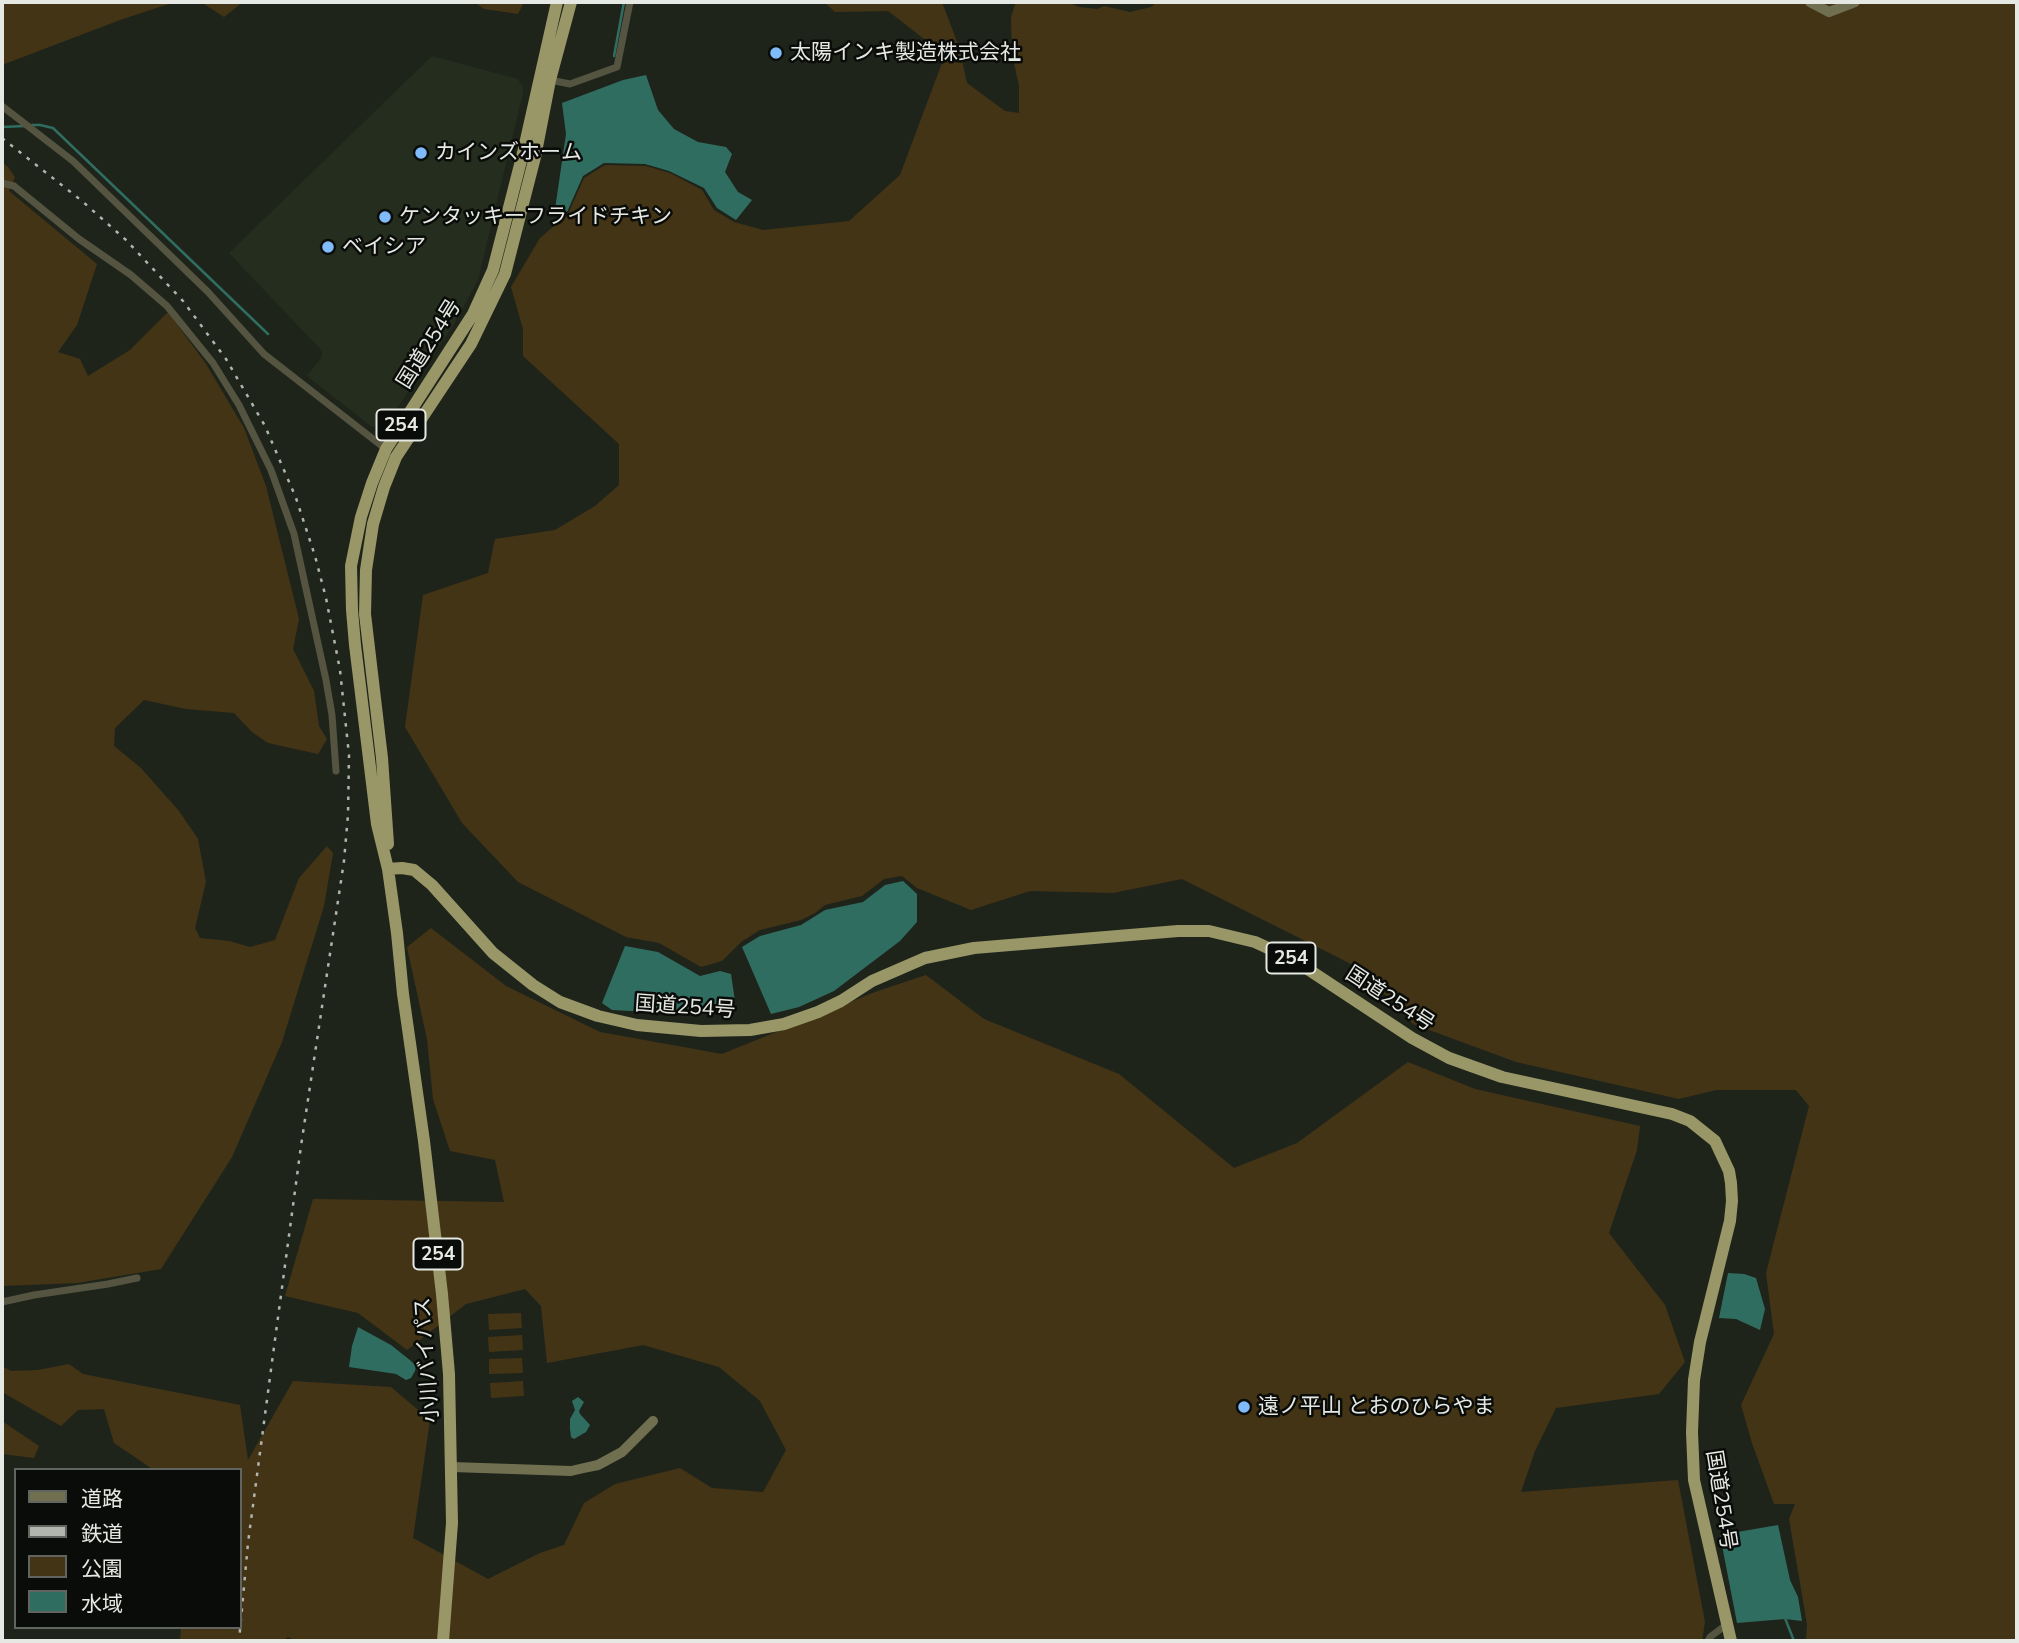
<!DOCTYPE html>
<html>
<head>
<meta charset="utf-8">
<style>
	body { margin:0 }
	#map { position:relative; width:2019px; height:1643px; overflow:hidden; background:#1f241b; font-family:Mulish,"Noto Sans JP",sans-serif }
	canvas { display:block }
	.frame { position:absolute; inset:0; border:4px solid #e6e9e3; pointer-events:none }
	.legend { position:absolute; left:14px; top:1468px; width:228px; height:161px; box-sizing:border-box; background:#0a0c09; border:2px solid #626460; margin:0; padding:9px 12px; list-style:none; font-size:21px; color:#e6e9e3 }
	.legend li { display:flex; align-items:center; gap:14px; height:35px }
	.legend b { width:35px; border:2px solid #626460 }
</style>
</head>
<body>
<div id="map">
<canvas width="2019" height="1643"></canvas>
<div class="frame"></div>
<ul class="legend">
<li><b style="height:9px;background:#706f50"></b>道路</li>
<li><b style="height:9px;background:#b2b5ae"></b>鉄道</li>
<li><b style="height:19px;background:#443416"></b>公園</li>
<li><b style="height:19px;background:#306d61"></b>水域</li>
</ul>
</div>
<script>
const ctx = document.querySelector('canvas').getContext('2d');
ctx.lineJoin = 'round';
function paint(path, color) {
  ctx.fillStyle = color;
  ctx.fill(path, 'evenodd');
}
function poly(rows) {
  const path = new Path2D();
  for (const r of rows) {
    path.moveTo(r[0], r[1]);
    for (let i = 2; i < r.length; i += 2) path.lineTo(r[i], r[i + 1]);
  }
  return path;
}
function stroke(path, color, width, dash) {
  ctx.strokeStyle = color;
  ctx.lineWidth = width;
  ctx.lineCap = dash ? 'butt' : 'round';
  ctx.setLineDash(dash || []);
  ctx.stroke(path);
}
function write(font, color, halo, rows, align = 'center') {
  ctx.font = font + ' Mulish,"Noto Sans JP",sans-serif';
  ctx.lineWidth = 5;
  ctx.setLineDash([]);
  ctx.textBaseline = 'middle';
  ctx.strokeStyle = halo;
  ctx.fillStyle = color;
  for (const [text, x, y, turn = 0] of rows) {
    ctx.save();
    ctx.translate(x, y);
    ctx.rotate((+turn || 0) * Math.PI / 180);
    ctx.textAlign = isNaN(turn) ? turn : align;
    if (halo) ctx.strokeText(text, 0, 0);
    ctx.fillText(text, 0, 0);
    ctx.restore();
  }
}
const built = poly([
	[432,56,518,79,523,87,523,93,478,280,453,326,387,423,372,427,307,376,321,358,322,351,229,253]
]);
const green = poly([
	[2,2,175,2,120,20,2,65],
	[201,2,243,2,224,17],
	[474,2,524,2,518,14,484,9],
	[824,2,942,2,959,47,967,83,1005,111,1019,113,1019,86,1012,54,1011,17,1016,2,1035,2,1038,4,1068,2,1079,7,1097,9,1104,6,1130,12,1151,7,1157,2,2017,2,2017,1641,1806,1641,1807,1624,1789,1519,1795,1504,1774,1504,1752,1443,1741,1405,1774,1334,1766,1273,1809,1106,1796,1090,1716,1090,1679,1099,1516,1062,1413,1024,1361,969,1182,879,1113,893,1030,891,971,910,917,888,902,876,884,879,862,896,825,905,815,913,801,920,760,930,741,942,722,961,701,967,659,943,626,937,518,882,462,823,405,727,423,595,488,573,495,539,555,530,595,506,619,485,619,444,523,356,523,329,511,287,540,238,568,214,584,178,605,165,646,166,670,173,702,190,714,210,734,222,763,230,849,221,900,175,945,55,888,11,835,12],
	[2,162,8,167,15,177,9,191,97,264,77,325,58,352,80,359,88,376,130,350,168,312,206,364,244,428,266,486,299,619,293,649,314,691,319,726,327,739,318,754,268,743,252,732,234,713,186,709,144,700,115,728,114,746,141,768,179,811,198,839,206,882,195,928,200,938,229,941,250,947,275,940,299,878,327,846,333,853,324,906,282,1042,232,1157,161,1269,77,1283,2,1286],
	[431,928,506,986,600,1032,722,1054,875,992,926,975,984,1019,1119,1074,1234,1168,1297,1143,1408,1062,1475,1089,1640,1126,1637,1150,1609,1233,1665,1305,1685,1362,1659,1394,1556,1408,1535,1451,1521,1492,1678,1480,1705,1622,1702,1641,296,1641,288,1637,283,1641,180,1641,181,1627,240,1627,240,1470,154,1470,114,1443,104,1409,78,1410,61,1426,2,1392,2,1366,11,1371,38,1370,69,1364,83,1374,240,1405,248,1460,293,1381,391,1387,430,1420,413,1538,488,1579,540,1553,564,1545,584,1503,615,1484,680,1468,712,1488,763,1492,786,1450,760,1401,719,1367,643,1345,547,1363,541,1306,525,1289,466,1304,407,1350,358,1313,285,1296,313,1199,504,1202,495,1160,450,1151,433,1099,427,1039,407,947],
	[521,1313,522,1328,489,1330,488,1314],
	[522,1335,523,1350,489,1352,488,1337],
	[522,1358,523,1373,489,1374,489,1359],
	[523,1381,524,1396,491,1398,490,1383],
	[2,1421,39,1446,34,1458,2,1454]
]);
const water = poly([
	[646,75,658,110,674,129,698,142,726,147,732,154,725,172,738,192,752,200,736,220,717,208,704,188,669,171,645,164,604,163,583,176,567,212,554,216,566,134,562,103,623,80],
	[903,881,917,894,917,922,900,941,834,991,799,1007,771,1014,742,947,760,936,801,925,825,910,863,902,885,885],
	[625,946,658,952,700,976,720,971,731,974,735,1001,728,1013,696,1007,667,1013,612,1010,602,1003],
	[1728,1273,1744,1274,1756,1278,1765,1309,1760,1330,1736,1319,1719,1318],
	[358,1327,391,1345,411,1361,416,1366,415,1371,411,1378,406,1380,396,1374,349,1367,352,1346],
	[578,1397,584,1402,579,1411,580,1414,590,1425,586,1432,574,1439,571,1437,570,1429,570,1419,575,1410,572,1401],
	[1778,1525,1790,1580,1798,1597,1802,1621,1785,1619,1737,1623,1720,1535]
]);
const stream = poly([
	[614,56,624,2],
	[32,125,40,125,53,128,268,334],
	[2,127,25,126],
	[1785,1618,1794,1641]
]);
const street = poly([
	[550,80,570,84,617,67,630,2],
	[2,106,73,161,208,292,264,354,387,450],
	[2,183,14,186,79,239,131,275,167,306,213,363,239,405,271,470,294,534,326,680,332,715,336,771],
	[2,1302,34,1295,108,1284,137,1278],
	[1708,1641,1710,1637,1726,1625]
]);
const secondary = poly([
	[1810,2,1829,12,1855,2],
	[452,1467,571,1471,584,1468,598,1465,622,1452,653,1421]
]);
const highway = poly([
	[388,844,382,758,365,614,366,570,373,524,384,487,396,457,471,344,505,274,535,157,550,80,571,2],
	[388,869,402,868,414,870,432,885,493,953,533,985,560,1002,598,1016,637,1025,701,1031,750,1030,784,1024,818,1012,841,1001,872,981,925,958,974,948,1178,931,1209,931,1255,942,1294,960,1412,1038,1449,1058,1502,1077,1672,1114,1690,1121,1715,1141,1729,1171,1731,1183,1732,1201,1730,1221,1700,1342,1694,1380,1692,1432,1694,1480,1731,1641],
	[443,1641,452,1523,449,1374,442,1294,424,1141,403,994,397,933,388,869,377,824,355,645,352,610,351,566,361,517,372,483,386,449,473,314,493,270,523,153,557,2]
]);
const rail = poly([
	[2,138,82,201,126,240,183,301,226,359,265,426,296,498,315,556,326,598,340,670,349,755,348,815,344,861,301,1146,272,1362,248,1543,239,1641]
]);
const markers = [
	[776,53,7,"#81bcfa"],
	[421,153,7,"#81bcfa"],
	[385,217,7,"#81bcfa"],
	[328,247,7,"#81bcfa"],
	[1244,1407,7,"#81bcfa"]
];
const shields = [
	[401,425,49],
	[1291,958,49],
	[438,1254,49]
];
const shieldNames = [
	["254",401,425],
	["254",1291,958],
	["254",438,1254]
];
const poiNames = [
	["太陽インキ製造株式会社",790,53],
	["カインズホーム",435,153],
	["ケンタッキーフライドチキン",399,217],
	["ベイシア",342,247],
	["遠ノ平山 とおのひらやま",1258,1407]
];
const streetNames = [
	["国道254号",429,344,-58],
	["国道254号",1390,999,33],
	["国道254号",685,1007,4],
	["小川バイパス",427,1360,-94],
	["国道254号",1721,1500,81]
];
paint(built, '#252d1e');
paint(green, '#443416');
paint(water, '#306d61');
stroke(stream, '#306d61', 2.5);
stroke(street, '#545440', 7);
stroke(secondary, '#706f50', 10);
stroke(highway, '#999767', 12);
stroke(rail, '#b2b5ae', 2.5, [3.5, 7]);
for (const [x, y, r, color] of markers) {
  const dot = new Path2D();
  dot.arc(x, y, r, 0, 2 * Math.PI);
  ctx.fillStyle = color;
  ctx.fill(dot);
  stroke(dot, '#0a0c09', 2.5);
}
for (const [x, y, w] of shields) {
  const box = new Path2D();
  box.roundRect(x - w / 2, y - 15.5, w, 31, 5);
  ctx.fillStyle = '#0a0c09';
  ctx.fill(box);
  stroke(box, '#e6e9e3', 2);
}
write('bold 19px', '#e6e9e3', null, shieldNames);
write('21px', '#e6e9e3', '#0a0c09', poiNames, 'left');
write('21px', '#e6e9e3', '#0a0c09', streetNames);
</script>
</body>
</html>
